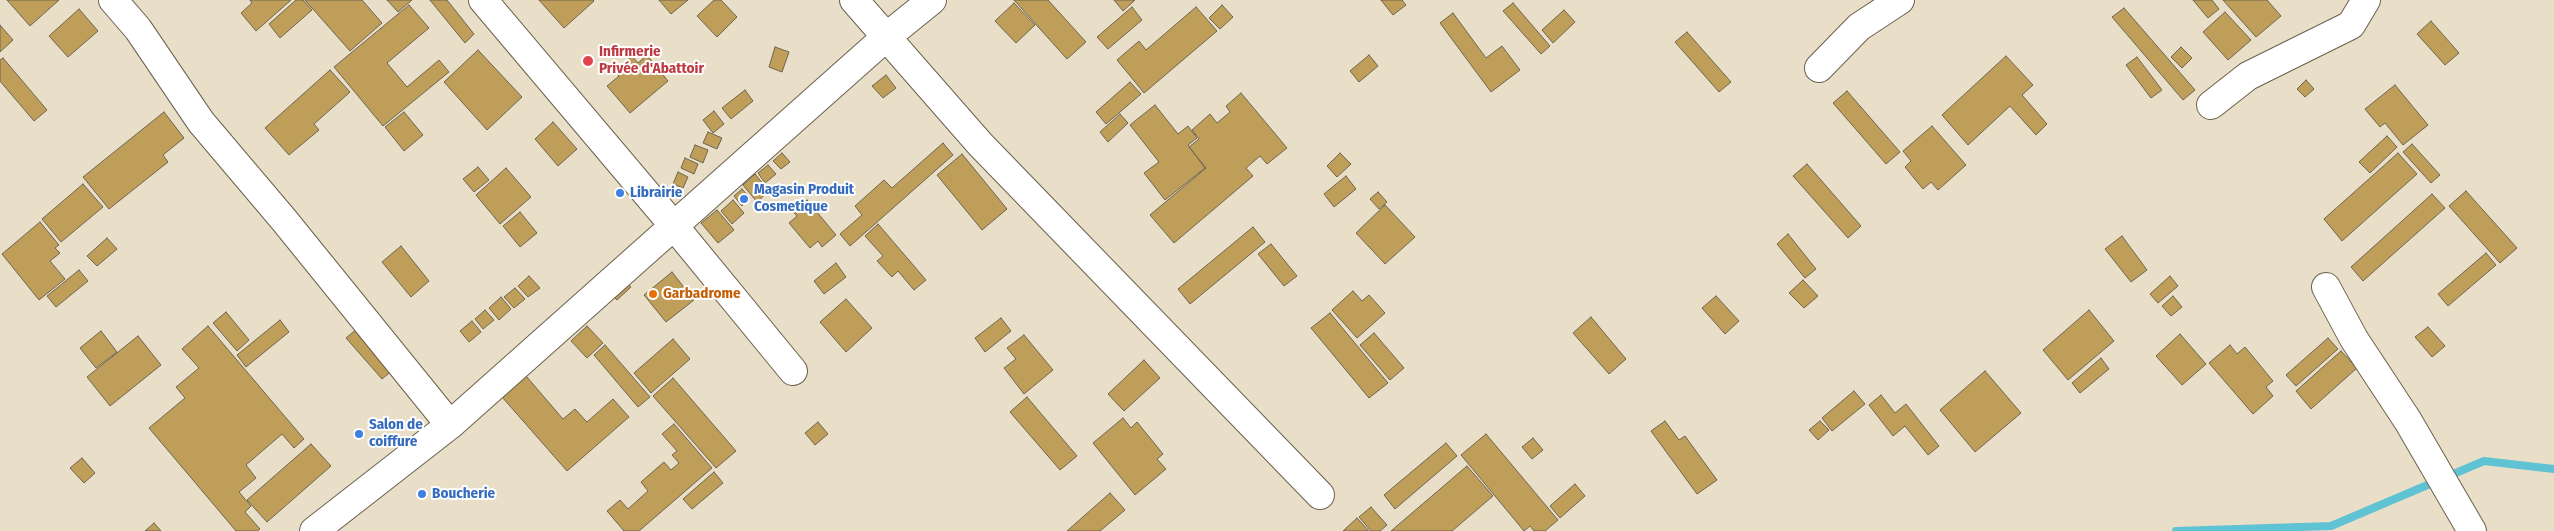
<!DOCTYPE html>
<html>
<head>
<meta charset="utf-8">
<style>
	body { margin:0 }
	canvas { display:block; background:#e9dec8 }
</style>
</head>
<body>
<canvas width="2554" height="531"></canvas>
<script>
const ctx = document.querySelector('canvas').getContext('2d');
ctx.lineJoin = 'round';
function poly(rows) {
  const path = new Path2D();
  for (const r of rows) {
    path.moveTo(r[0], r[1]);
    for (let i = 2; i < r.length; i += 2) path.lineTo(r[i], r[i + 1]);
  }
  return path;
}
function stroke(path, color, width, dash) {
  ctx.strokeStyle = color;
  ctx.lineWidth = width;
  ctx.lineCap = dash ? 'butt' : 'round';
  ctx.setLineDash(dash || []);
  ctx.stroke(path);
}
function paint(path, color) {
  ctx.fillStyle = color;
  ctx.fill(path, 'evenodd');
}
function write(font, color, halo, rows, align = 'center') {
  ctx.font = font + ' "Fira Sans Condensed",sans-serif';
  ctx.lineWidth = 4;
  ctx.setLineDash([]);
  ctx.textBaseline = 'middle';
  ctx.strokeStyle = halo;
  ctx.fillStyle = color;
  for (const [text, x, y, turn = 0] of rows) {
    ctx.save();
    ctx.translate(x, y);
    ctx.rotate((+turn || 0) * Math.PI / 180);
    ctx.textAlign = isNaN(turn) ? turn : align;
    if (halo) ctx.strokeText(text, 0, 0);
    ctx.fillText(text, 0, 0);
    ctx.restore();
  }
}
const stream = poly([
	[2176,531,2331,526,2484,461,2554,469]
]);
const building = poly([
	[7,0,59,0,30,26,7,0],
	[250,0,291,0,256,31,241,13,252,3,250,0],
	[296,0,303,0,312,10,280,38,269,24,296,0],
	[305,0,362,0,382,23,350,51,305,0],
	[387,0,412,0,398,12,387,0],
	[430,0,447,0,474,34,465,43,430,0],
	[539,0,593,0,594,1,564,28,539,0],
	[659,0,688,0,671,14,659,0],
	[714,0,721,0,737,17,717,37,697,16,714,0],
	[1014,0,1048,0,1086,42,1067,59,1014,0],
	[1114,0,1135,0,1123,11,1114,0],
	[1381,0,1402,0,1406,5,1393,15,1381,0],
	[2193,0,2212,0,2219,9,2208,18,2193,0],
	[2223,0,2267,0,2281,16,2256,37,2223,0],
	[1014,3,1035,25,1016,43,995,21,1014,3],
	[1513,3,1550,46,1541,54,1503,11,1513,3],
	[409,5,429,28,387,63,407,87,439,60,449,72,383,126,334,67,409,5],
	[1222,5,1233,17,1220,29,1209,18,1222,5],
	[1132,7,1142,20,1108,49,1097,37,1132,7],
	[1196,7,1217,31,1144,93,1117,60,1139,41,1146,50,1196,7],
	[2124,8,2195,90,2183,100,2112,17,2124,8],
	[79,9,98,31,68,57,49,36,79,9],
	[1564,10,1575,22,1553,43,1542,30,1564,10],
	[2225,12,2251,40,2228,60,2203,32,2225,12],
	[1453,13,1486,58,1502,46,1520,70,1491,92,1440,23,1453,13],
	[2431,21,2459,53,2445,65,2417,34,2431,21],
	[0,25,13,40,0,52,0,25],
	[1687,32,1731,82,1719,92,1675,42,1687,32],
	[775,47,789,52,782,72,769,67,775,47],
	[2181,47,2192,58,2182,68,2171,57,2181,47],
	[478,50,522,97,487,130,444,82,478,50],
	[647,55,668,81,630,113,607,86,619,76,614,71,632,56,638,63,647,55],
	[1369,55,1378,66,1359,82,1350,71,1369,55],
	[2006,56,2033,85,2022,95,2047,124,2036,135,2010,106,1968,145,1942,115,2006,56],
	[2137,57,2162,90,2151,98,2126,65,2137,57],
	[3,58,47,110,34,121,0,81,0,60,3,58],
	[330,70,350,92,314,124,319,130,289,155,265,128,330,70],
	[886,75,896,88,883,98,872,86,886,75],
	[2306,80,2314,89,2305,97,2297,89,2306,80],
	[1130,82,1141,94,1106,124,1096,112,1130,82],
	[2395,85,2428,125,2403,145,2385,123,2380,127,2365,109,2395,85],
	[745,90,753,101,731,119,722,108,745,90],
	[1847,91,1900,152,1886,164,1833,103,1847,91],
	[1241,93,1287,148,1267,164,1260,156,1246,168,1253,176,1174,243,1150,215,1206,168,1189,147,1199,139,1192,130,1210,114,1217,123,1230,112,1226,106,1241,93],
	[1155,105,1178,134,1188,126,1197,138,1188,145,1205,168,1165,200,1144,173,1159,162,1130,125,1155,105],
	[714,111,724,124,713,133,703,120,714,111],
	[164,112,184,138,163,155,168,162,109,209,83,177,164,112],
	[404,112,423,135,404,151,385,127,404,112],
	[1120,114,1128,123,1108,142,1100,132,1120,114],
	[553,122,577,149,558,166,535,139,553,122],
	[1932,126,1966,165,1938,190,1931,182,1923,189,1905,167,1911,161,1903,151,1932,126],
	[708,132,722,138,717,149,703,143,708,132],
	[2387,136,2397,147,2370,173,2359,162,2387,136],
	[943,143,953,155,850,246,840,234,862,215,855,206,884,180,892,188,943,143],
	[2412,144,2440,175,2431,183,2403,152,2412,144],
	[695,145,708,150,703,163,690,157,695,145],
	[782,153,790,162,781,169,773,161,782,153],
	[1340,153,1351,164,1337,177,1327,166,1340,153],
	[2398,153,2417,174,2342,241,2324,219,2398,153],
	[962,154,1007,209,982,230,937,175,962,154],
	[685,158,698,164,694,174,681,168,685,158],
	[1807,164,1861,226,1848,238,1793,176,1807,164],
	[768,165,776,174,765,183,758,173,768,165],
	[478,167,489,180,474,192,463,179,478,167],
	[506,168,531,197,500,224,476,195,506,168],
	[678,172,688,177,683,188,673,184,678,172],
	[755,174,769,191,757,202,743,185,755,174],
	[1346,176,1356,189,1334,207,1324,194,1346,176],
	[83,184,103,207,61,242,42,219,83,184],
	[742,189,750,198,742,206,734,196,742,189],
	[2466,191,2517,248,2500,263,2449,206,2466,191],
	[1378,192,1387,202,1379,209,1370,199,1378,192],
	[2432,194,2445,208,2363,281,2351,267,2432,194],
	[733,200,744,213,732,224,721,211,733,200],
	[807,200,836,235,822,247,818,241,810,248,789,223,797,216,792,211,807,200],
	[1385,205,1415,237,1385,264,1356,233,1385,205],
	[717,210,734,230,718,243,701,223,717,210],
	[520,212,537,233,520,247,503,226,520,212],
	[40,222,59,245,55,248,60,253,50,261,65,279,39,300,2,254,40,222],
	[878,224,926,280,914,290,898,271,892,277,877,261,883,256,865,236,878,224],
	[1253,227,1265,242,1190,304,1178,289,1253,227],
	[1788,234,1816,269,1805,278,1777,244,1788,234],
	[2122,236,2147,270,2131,282,2105,249,2122,236],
	[107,238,117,249,97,266,87,256,107,238],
	[1271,244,1297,276,1284,286,1258,254,1271,244],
	[401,246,429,281,411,297,382,262,401,246],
	[2486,253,2496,265,2448,306,2438,294,2486,253],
	[836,263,846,277,824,294,814,281,836,263],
	[79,270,88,281,56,307,47,296,79,270],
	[672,272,694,300,666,322,644,295,672,272],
	[529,276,540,288,528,297,518,286,529,276],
	[619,276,631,287,617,300,606,289,619,276],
	[2170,276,2178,286,2158,303,2150,294,2170,276],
	[1803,280,1818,296,1804,308,1789,293,1803,280],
	[515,288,525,299,514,308,504,297,515,288],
	[1353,291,1362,301,1369,295,1385,313,1357,338,1332,310,1353,291],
	[1716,296,1739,321,1725,334,1702,308,1716,296],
	[2173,296,2182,307,2171,316,2162,306,2173,296],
	[501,297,511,309,499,320,489,308,501,297],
	[846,299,872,328,846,352,820,322,846,299],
	[485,310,494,320,483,329,475,319,485,310],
	[2089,310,2114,341,2068,380,2043,350,2089,310],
	[226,312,249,340,237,351,213,323,226,312],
	[1330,313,1388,383,1369,398,1311,328,1330,313],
	[1591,317,1626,359,1609,374,1573,333,1591,317],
	[1001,318,1011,331,985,352,975,338,1001,318],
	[280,320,289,332,246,367,237,355,280,320],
	[472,321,481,332,469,342,460,331,472,321],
	[208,326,304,439,294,448,282,434,246,465,256,478,239,492,251,506,245,512,260,529,257,531,236,531,149,428,185,398,176,387,199,368,182,349,208,326],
	[587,326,603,343,587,358,571,341,587,326],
	[2428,327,2445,346,2432,357,2415,337,2428,327],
	[358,328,394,369,382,379,346,338,358,328],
	[101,331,117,352,96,368,80,348,101,331],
	[1374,333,1404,368,1390,380,1360,345,1374,333],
	[2180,334,2206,364,2182,385,2156,356,2180,334],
	[1024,335,1053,370,1024,394,1004,368,1016,359,1007,348,1024,335],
	[138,336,161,365,110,406,87,377,138,336],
	[2328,338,2338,349,2296,386,2286,375,2328,338],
	[673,339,690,359,651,393,634,373,673,339],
	[605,345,650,397,638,407,594,355,605,345],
	[2230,345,2237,354,2245,347,2273,381,2266,387,2273,396,2253,414,2209,363,2230,345],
	[2341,351,2357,368,2311,409,2296,391,2341,351],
	[2101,358,2109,369,2080,393,2072,383,2101,358],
	[1144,360,1160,378,1124,411,1108,394,1144,360],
	[1985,371,2021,413,1975,452,1940,410,1985,371],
	[526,376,563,419,575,409,587,422,613,399,629,417,567,471,502,397,526,376],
	[673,378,736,451,716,468,653,396,673,378],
	[1854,391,1865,404,1832,431,1822,418,1854,391],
	[1881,395,1895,413,1906,404,1939,446,1928,455,1905,426,1893,436,1869,405,1881,395],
	[1027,397,1077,456,1060,470,1010,412,1027,397],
	[1123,418,1131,428,1137,422,1163,454,1157,459,1166,469,1135,495,1093,443,1123,418],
	[1665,421,1679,440,1685,436,1717,480,1697,494,1651,431,1665,421],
	[1820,421,1829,430,1818,440,1809,430,1820,421],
	[818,422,828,434,815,445,805,433,818,422],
	[674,424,712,468,639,531,624,531,607,511,620,500,628,509,648,491,641,482,664,462,671,470,679,463,672,455,677,451,662,434,674,424],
	[1486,434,1558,520,1545,531,1534,531,1530,526,1524,531,1461,455,1486,434],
	[1533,438,1543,450,1532,459,1522,447,1533,438],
	[1446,443,1457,456,1395,509,1384,495,1446,443],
	[311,444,331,466,267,522,247,500,311,444],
	[82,458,95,473,84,483,70,468,82,458],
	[1467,466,1493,496,1452,531,1391,531,1467,466],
	[714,472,723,483,692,509,683,499,714,472],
	[1575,484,1585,496,1560,518,1550,506,1575,484],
	[1110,493,1125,510,1100,531,1067,531,1110,493],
	[1371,507,1387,525,1380,531,1371,531,1359,517,1371,507],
	[1357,518,1369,531,1343,531,1357,518],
	[154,523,161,531,145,531,154,523]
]);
const minor = poly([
	[113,0,138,29,201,122,284,220,450,425],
	[483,0,674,226,793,371],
	[854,0,980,144,1320,495],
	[1819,68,1859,27,1900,0],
	[2211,105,2248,76,2351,25,2366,0],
	[2326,287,2354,339,2408,421,2472,531],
	[314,531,450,425,885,38,932,0]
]);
const markers = [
	[588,61,6,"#e0444e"],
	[620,193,5,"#3f7fe0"],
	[744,199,5,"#3f7fe0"],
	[653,294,5,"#e8710a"],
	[359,434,5,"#3f7fe0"],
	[422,494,5,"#3f7fe0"]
];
const healthNames = [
	["Infirmerie",599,52],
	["Privée d'Abattoir",599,69]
];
const shopNames = [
	["Magasin Produit",754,190],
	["Cosmetique",754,207],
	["Librairie",630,193],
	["Salon de",369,425],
	["coiffure",369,442],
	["Boucherie",432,494]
];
const foodNames = [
	["Garbadrome",663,294]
];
stroke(stream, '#60c3d3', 8);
paint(building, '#be9e59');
stroke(building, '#6e6551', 1);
stroke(minor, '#6b614d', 30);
stroke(minor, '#fff', 28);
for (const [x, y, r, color] of markers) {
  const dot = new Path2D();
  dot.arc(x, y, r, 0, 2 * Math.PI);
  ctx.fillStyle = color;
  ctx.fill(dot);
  stroke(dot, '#fff', 2);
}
write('bold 15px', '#be3a42', '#fff', healthNames, 'left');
write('bold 15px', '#366cbe', '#fff', shopNames, 'left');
write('bold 15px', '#c56008', '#fff', foodNames, 'left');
</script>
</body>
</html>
